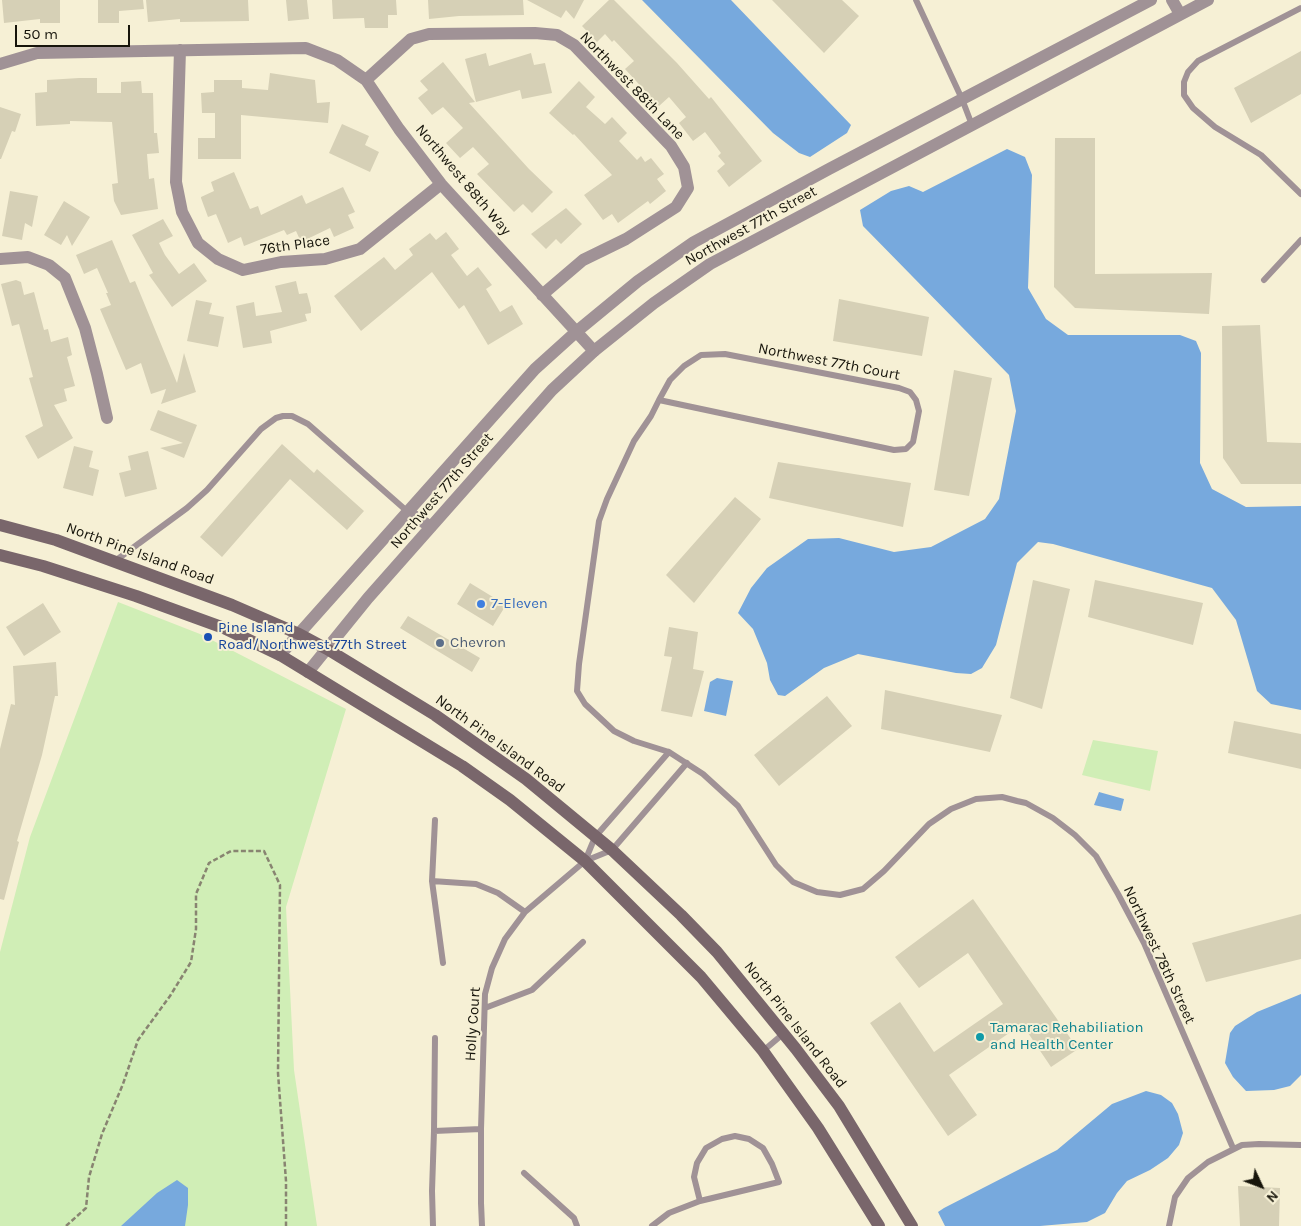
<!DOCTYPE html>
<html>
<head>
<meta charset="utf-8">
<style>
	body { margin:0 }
	#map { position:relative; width:1301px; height:1226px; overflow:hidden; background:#f6f0d5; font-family:Karla,sans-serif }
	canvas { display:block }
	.north { position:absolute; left:1236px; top:1161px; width:50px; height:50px; -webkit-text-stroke:4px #f6f0d5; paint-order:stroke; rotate:133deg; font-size:14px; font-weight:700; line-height:20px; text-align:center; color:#17150b }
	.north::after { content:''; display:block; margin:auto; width:18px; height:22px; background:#17150b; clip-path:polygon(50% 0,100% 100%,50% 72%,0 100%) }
	.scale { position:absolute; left:15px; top:25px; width:115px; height:22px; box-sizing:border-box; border:2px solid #17150b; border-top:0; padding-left:6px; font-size:15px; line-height:18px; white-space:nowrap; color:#17150b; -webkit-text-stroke:4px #f6f0d5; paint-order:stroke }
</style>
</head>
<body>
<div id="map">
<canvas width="1301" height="1226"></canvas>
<div class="north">N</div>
<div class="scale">50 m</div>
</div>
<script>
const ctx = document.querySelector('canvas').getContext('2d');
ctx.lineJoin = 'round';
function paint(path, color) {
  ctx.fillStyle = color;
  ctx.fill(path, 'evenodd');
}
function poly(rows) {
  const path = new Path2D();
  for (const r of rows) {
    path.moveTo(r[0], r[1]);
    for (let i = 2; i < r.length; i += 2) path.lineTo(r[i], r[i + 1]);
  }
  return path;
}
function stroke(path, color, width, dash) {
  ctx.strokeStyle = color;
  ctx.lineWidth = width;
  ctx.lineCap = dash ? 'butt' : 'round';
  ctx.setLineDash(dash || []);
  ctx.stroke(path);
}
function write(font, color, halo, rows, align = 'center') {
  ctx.font = font + ' Karla,sans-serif';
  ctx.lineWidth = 4;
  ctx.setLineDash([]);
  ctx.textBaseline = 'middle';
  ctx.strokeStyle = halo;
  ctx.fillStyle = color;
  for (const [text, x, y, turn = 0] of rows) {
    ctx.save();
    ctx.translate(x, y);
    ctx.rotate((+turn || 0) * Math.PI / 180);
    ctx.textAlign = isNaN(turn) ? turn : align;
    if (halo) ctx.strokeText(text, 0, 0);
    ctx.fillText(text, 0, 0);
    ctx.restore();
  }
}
const green = poly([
	[118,602,200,634,346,709,286,907,294,1070,317,1226,0,1226,0,952,30,837],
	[1093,740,1158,751,1150,791,1082,775]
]);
const water = poly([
	[642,0,731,0,851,125,847,133,810,157,799,153,773,133],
	[1007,149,1025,157,1032,175,1028,288,1046,319,1068,335,1180,335,1196,341,1201,353,1200,463,1212,489,1246,507,1301,506,1301,710,1271,704,1257,691,1236,620,1212,588,1053,544,1038,542,1017,563,996,645,982,668,971,674,956,673,858,654,824,668,785,696,778,695,770,680,767,663,753,629,738,613,751,588,767,568,808,539,839,538,894,552,931,547,985,519,999,499,1016,411,1009,375,863,226,860,210,891,191,909,186,923,192],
	[717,678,733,681,726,716,704,711,710,682],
	[1099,792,1124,799,1121,811,1094,805],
	[1301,994,1301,1075,1290,1086,1274,1090,1246,1091,1233,1077,1225,1063,1230,1033,1235,1026,1257,1012],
	[1146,1091,1161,1095,1172,1103,1178,1114,1183,1133,1179,1145,1168,1158,1150,1170,1127,1181,1117,1193,1105,1213,1087,1222,1040,1226,945,1226,938,1212,944,1208,1057,1150,1112,1104],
	[177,1180,188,1188,188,1205,185,1226,121,1226,157,1193]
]);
const building = poly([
	[2,0,60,0,60,23,40,23,40,19,4,23],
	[98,0,143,0,144,9,119,11,119,23,98,23],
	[146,0,248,0,249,21,180,22,180,19,148,22],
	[286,0,307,0,309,19,288,21],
	[332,0,396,0,397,15,388,15,388,28,365,28,364,18,333,19],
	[428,0,523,0,524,15,459,16,429,19],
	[527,0,584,0,574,19,566,10,561,18],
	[609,0,614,0,677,63,709,99,711,97,762,161,729,187,717,171,725,164,718,156,721,153,705,132,693,141,679,123,686,117,669,97,659,106,625,69,634,61,614,40,612,42,605,34,597,42,582,26],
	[772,0,842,0,859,16,824,53],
	[1301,51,1301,94,1251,123,1234,88],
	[486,53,489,66,531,53,534,65,545,63,552,93,522,99,520,90,476,102,465,59],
	[443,62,475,102,469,103,529,169,553,192,532,213,523,204,514,212,477,174,489,164,473,147,460,158,446,143,463,128,443,107,432,115,418,98,428,90,420,81],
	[270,73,315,80,317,103,330,102,328,123,241,115,241,159,198,159,198,138,215,138,215,113,202,113,201,93,214,92,214,80,242,80,242,88,268,90],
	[79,78,97,78,97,93,121,93,121,82,141,81,142,93,153,93,154,133,157,133,159,153,147,154,149,179,154,178,158,209,121,215,114,201,112,184,118,183,112,122,70,121,70,124,36,126,35,93,47,92,47,80],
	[579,81,595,97,586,107,605,124,612,117,627,133,619,141,637,160,641,156,645,162,651,158,664,174,657,179,666,191,650,204,648,201,618,223,612,214,603,220,584,195,612,175,574,134,573,135,549,113],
	[0,107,21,114,15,132,12,131,1,159,0,159],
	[342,124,369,136,365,145,379,152,370,172,329,153],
	[1055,138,1095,138,1095,274,1212,273,1209,314,1075,308,1054,287],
	[234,172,250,209,258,206,261,215,302,195,306,204,343,187,355,212,348,215,354,228,334,237,330,228,301,242,296,231,287,235,284,230,244,246,241,237,228,243,216,214,208,217,201,198,201,197,214,191,211,182],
	[10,191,38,196,32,227,25,223,22,240,2,236],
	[64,201,90,217,72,246,67,235,61,245,44,235],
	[566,208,582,224,561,244,556,239,546,249,531,234],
	[163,219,173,236,159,243,165,255,179,274,194,263,207,281,172,307,149,275,153,273,132,235],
	[446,232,459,249,451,255,467,276,478,267,492,285,486,289,500,312,512,305,523,324,488,345,464,305,459,309,432,272,361,331,334,296,384,257,395,270,413,255,409,249,430,233,436,240],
	[112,240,130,283,135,281,177,383,184,353,196,392,161,404,166,389,151,394,141,363,126,370,100,309,111,305,106,293,108,293,97,268,84,274,76,255],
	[16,280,21,282,24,295,34,292,44,330,48,329,51,342,68,337,72,355,67,357,75,386,64,389,67,401,54,405,73,438,38,459,25,436,43,426,29,378,33,377,19,324,12,326,1,284],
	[296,281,299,294,307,293,311,308,311,313,305,314,307,321,270,331,272,343,243,348,236,306,254,302,256,316,282,312,275,286],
	[839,299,929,317,922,356,833,341],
	[196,300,212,303,209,314,224,317,218,347,187,341],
	[1260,325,1267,442,1301,443,1301,484,1241,484,1223,458,1222,326],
	[954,370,992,378,969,496,934,490],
	[158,410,197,425,184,458,160,448,183,443,150,430],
	[282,444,314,473,317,469,364,511,347,530,290,479,222,557,200,537],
	[74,446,93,451,89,467,99,470,93,496,63,488],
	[148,451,157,489,125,497,119,473,131,470,128,456],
	[778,462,911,483,903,527,769,498],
	[735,497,761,519,694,603,666,575],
	[1033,580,1070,589,1042,709,1010,698],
	[1095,580,1203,603,1193,645,1088,617],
	[470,583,506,605,493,626,457,604],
	[43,603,61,632,24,656,6,627],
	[408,616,480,658,472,672,400,628],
	[669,627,698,632,693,669,704,671,692,717,661,711,672,657,664,656],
	[56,662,58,696,55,696,42,755,17,841,19,842,4,900,0,899,0,749,11,704,15,705,13,666],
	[885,690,1002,715,990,752,881,729],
	[827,696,852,726,779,786,754,755],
	[1234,721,1301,734,1301,769,1228,753],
	[973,899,1078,1049,1051,1067,1022,1024,949,1075,977,1115,948,1136,870,1023,900,1002,934,1052,1003,1004,968,953,919,988,895,957],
	[1301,914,1301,959,1206,982,1192,943],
	[1238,1186,1280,1188,1279,1226,1240,1226]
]);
const path = poly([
	[66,1226,86,1208,89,1177,102,1134,123,1084,138,1040,170,996,191,962,196,929,196,894,209,863,231,851,264,851,280,885,278,1073,286,1181,286,1226]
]);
const service = poly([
	[916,0,962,99,972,125],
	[1301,8,1198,61,1188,72,1184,82,1184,95,1193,108,1215,127,1261,155,1301,194],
	[1264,280,1301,240],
	[659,400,894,450,906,449,913,442,919,411,916,400,910,392,899,388,725,354,701,355,684,366,670,380,659,400,651,416,634,441,607,499,599,521,579,664,577,691,585,704,614,731,634,741,669,752,703,774,738,806,776,865,793,882,817,892,840,895,863,889,884,871,929,824,951,809,976,799,1002,797,1017,801,1026,803,1053,818,1075,835,1096,856,1118,894,1144,943,1233,1148],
	[115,561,187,508,207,490,261,429,276,418,283,416,292,416,308,424,408,512],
	[585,861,595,837,669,752],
	[432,881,435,820],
	[443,963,432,881,476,884,498,893,525,912],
	[485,1008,532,990,583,942],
	[763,1051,783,1034],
	[434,1131,435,1038],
	[524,1173,574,1218,577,1226],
	[433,1226,432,1191,434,1131,481,1129],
	[482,1226,481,1203,481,1129,485,994,492,968,505,939,525,912,585,861,612,850,687,763],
	[652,1226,669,1213,700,1201,779,1182,772,1164,763,1148,749,1139,735,1136,722,1139,706,1148,697,1163,694,1177,700,1201],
	[1169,1226,1175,1197,1188,1178,1208,1162,1242,1145,1259,1144,1301,1145]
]);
const minor = poly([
	[1172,0,1180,14],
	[180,50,176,182,182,212,198,243,218,259,243,270,281,262,325,259,360,249,441,184],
	[0,64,37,53,306,48,337,60,366,80,399,129,441,184,594,351],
	[366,80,411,39,429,34,535,33,557,35,574,45,671,146,684,167,688,188,676,207,626,239,583,260,542,295],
	[0,259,28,257,49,265,65,278,85,328,97,374,107,418]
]);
const tertiary = poly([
	[408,512,431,527],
	[280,655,535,369,576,332,638,281,694,242,829,169,1151,0],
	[308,672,368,598,552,390,594,351,654,303,710,264,1208,0]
]);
const secondary = poly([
	[0,525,56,540,232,605,299,634,327,649,435,715,526,779,612,850,681,915,717,952,796,1049,839,1106,912,1226],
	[0,555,43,566,136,596,224,628,280,655,462,766,510,800,585,861,701,977,763,1051,818,1128,879,1226]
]);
const markers = [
	[481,604,5,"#3f7fe0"],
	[208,637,5,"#1a4fb4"],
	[440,643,5,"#5c6f8a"],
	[980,1037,5,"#0f9aa8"]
];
const streetNames = [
	["Northwest 88th Lane",632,86,46],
	["Northwest 88th Way",463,180,50],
	["Northwest 77th Street",751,226,-29],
	["76th Place",295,245,-8],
	["Northwest 77th Court",829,362,11],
	["Northwest 77th Street",442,491,-49],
	["North Pine Island Road",140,554,20],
	["North Pine Island Road",500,744,36],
	["Northwest 78th Street",1159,955,65],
	["Holly Court",473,1024,-86],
	["North Pine Island Road",795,1025,52]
];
const shopNames = [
	["7-Eleven",491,604]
];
const transitNames = [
	["Pine Island",218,628],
	["Road/Northwest 77th Street",218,645]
];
const serviceNames = [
	["Chevron",450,643]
];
const cultureNames = [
	["Tamarac Rehabiliation",990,1028],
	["and Health Center",990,1045]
];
paint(green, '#d0eeb6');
paint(water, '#77a9dd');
paint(building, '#d6d0b6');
stroke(path, '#888471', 2.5, [5, 2.5]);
stroke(service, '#a09296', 6);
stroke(minor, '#a09296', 12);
stroke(tertiary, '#a09296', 12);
stroke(secondary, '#79666b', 12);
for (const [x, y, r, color] of markers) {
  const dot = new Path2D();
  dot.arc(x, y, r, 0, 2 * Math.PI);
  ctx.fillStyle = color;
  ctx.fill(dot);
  stroke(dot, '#f6f0d5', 2);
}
write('15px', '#17150b', '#f6f0d5', streetNames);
write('15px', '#366cbe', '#f6f0d5', shopNames, 'left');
write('15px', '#164399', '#f6f0d5', transitNames, 'left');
write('15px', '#4e5e75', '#f6f0d5', serviceNames, 'left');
write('15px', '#0d838f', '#f6f0d5', cultureNames, 'left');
</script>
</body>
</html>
